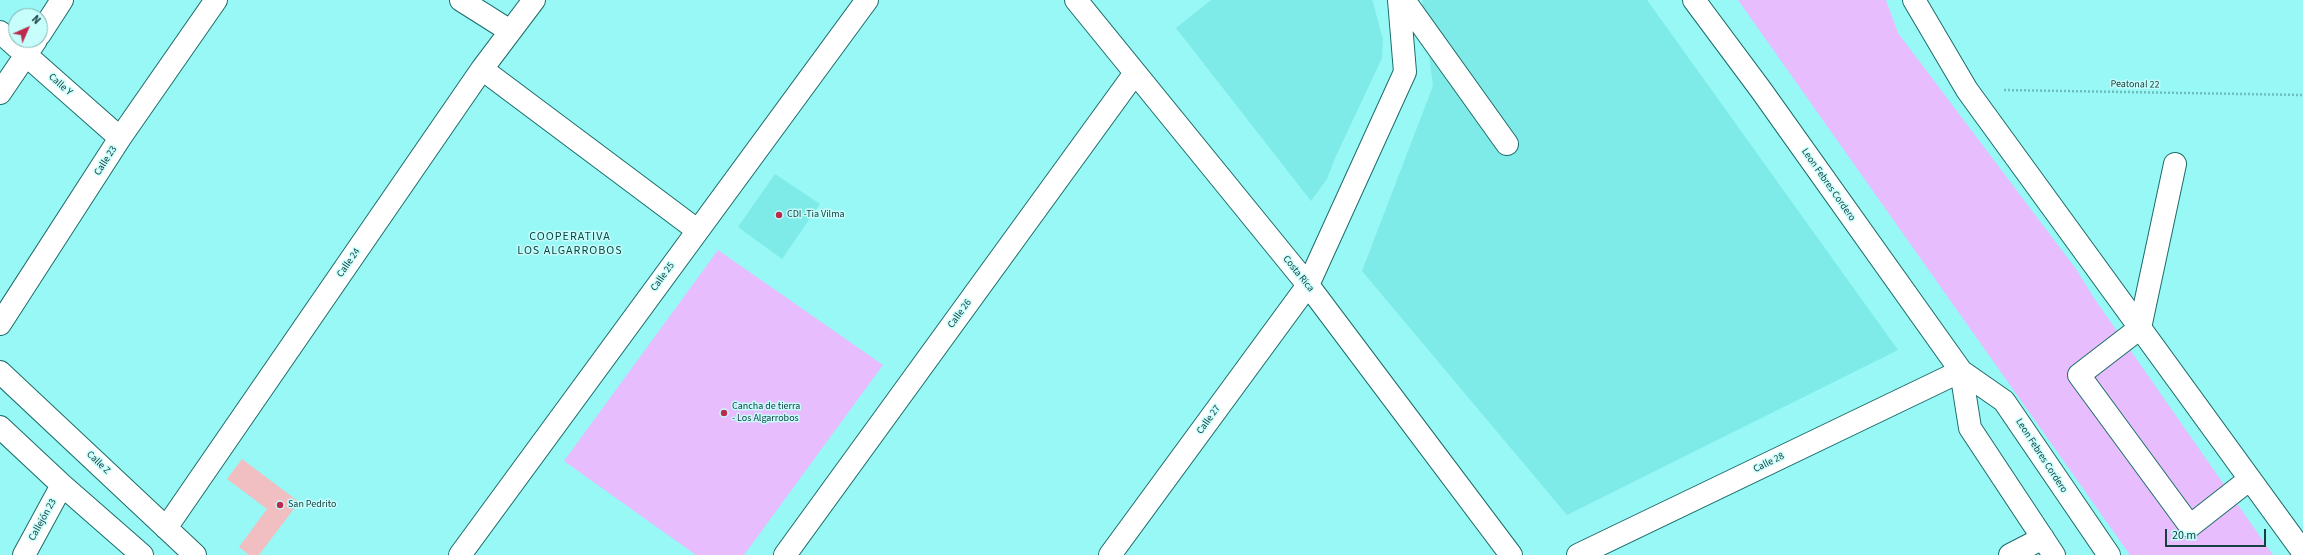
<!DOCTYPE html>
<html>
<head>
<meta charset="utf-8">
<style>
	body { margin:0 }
	#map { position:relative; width:2303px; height:555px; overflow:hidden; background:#97f8f5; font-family:"Source Sans 3",sans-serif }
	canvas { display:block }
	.north { position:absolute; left:8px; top:8px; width:40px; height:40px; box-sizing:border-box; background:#c7fefc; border:1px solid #81b2b1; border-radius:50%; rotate:45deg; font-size:11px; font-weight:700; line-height:16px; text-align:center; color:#174140 }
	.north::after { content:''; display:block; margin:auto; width:14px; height:18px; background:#bc2b4c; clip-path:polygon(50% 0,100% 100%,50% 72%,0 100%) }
	.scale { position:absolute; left:2165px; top:529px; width:101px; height:18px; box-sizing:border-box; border:2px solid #174140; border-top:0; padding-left:5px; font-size:12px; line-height:14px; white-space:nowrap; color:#174140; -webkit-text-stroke:3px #c7fefc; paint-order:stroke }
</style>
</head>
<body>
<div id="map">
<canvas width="2303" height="555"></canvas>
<div class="north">N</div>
<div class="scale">20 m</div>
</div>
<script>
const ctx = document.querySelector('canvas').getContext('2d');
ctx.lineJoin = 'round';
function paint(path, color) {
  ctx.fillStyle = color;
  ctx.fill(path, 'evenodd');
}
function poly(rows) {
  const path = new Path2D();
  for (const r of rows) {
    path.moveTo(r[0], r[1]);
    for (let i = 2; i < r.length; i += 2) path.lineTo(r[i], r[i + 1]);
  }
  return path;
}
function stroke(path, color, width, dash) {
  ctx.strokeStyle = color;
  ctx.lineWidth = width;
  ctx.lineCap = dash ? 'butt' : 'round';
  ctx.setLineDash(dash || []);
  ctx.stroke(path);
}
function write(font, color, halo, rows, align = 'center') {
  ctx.font = font + ' "Source Sans 3",sans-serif';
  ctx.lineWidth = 3;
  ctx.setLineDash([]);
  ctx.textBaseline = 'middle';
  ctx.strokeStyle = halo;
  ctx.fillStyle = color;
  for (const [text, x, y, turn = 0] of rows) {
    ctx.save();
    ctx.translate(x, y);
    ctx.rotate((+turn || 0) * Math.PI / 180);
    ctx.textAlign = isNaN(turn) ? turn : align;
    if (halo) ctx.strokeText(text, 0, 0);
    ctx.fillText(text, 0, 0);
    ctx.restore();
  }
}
const built = poly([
	[1211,0,1372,0,1373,2,1383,40,1382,58,1336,156,1327,179,1311,201,1176,28],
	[1422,0,1647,0,1898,350,1567,515,1362,271,1433,86],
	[775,174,820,204,782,259,738,227]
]);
const green = poly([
	[1738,0,1886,0,1898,33,2076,269,2094,298,2273,555,2130,555],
	[718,250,883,365,744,555,696,555,564,461]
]);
const building = poly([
	[242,459,299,502,259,555,249,555,239,547,267,509,227,479]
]);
const path = poly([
	[2004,90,2303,95]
]);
const minor = poly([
	[461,0,510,31],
	[1076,0,1308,285,1511,555],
	[1404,0,1507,144],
	[1694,0,1761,90,1961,371,2004,401,2109,555],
	[1914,0,1967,90,2303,552],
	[0,32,120,138],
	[40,34,62,0],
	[482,69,697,230],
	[0,93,36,40],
	[2175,164,2140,328,2079,375,2190,526,2250,479],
	[0,324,120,138,216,0],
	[1961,371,1970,428,2054,555],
	[0,372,195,555],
	[0,427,62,485,142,555],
	[166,528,482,69,534,0],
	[24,555,62,485],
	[460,555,867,0],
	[785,555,1135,73],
	[1110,555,1308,285,1405,72,1399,0],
	[1578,555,1961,371],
	[2010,555,2043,538]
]);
const markers = [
	[779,215,4,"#bc2b4c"],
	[724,413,4,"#bc2b4c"],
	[280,505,4,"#bc2b4c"]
];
const streetNames = [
	["Calle Y",60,85,41],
	["Peatonal 22",2135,85,1],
	["Calle 23",106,161,-57],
	["Leon Febres Cordero",1828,185,55],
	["Calle 24",349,263,-55],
	["Costa Rica",1298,274,51],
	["Calle 25",663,277,-54],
	["Calle 26",960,314,-54],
	["Calle 27",1209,420,-54],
	["Leon Febres Cordero",2041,456,57],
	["Calle Z",98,463,44],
	["Calle 28",1769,463,-26],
	["Callejón 23",43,520,-61]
];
const poiNames = [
	["CDI -Tia Vilma",787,215],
	["Cancha de tierra",732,407],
	["- Los Algarrobos",732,419],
	["San Pedrito",288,505]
];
const quarterNames = [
	["COOPERATIVA",570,237],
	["LOS ALGARROBOS",570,251]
];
paint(built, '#7febe8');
paint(green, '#e7bdfe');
paint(building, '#f1bec2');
stroke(minor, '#1d6c6b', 24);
stroke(path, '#6ebdbb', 2.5, [2, 2]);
stroke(minor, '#fff', 22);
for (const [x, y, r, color] of markers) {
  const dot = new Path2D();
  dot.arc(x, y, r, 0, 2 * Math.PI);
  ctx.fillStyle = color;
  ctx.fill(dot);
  stroke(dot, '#c7fefc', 1.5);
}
write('10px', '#174140', '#c7fefc', streetNames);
write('10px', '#174140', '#c7fefc', poiNames, 'left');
ctx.letterSpacing = '1px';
write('12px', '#0e4645', '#c7fefc', quarterNames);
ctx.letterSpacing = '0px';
</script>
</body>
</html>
